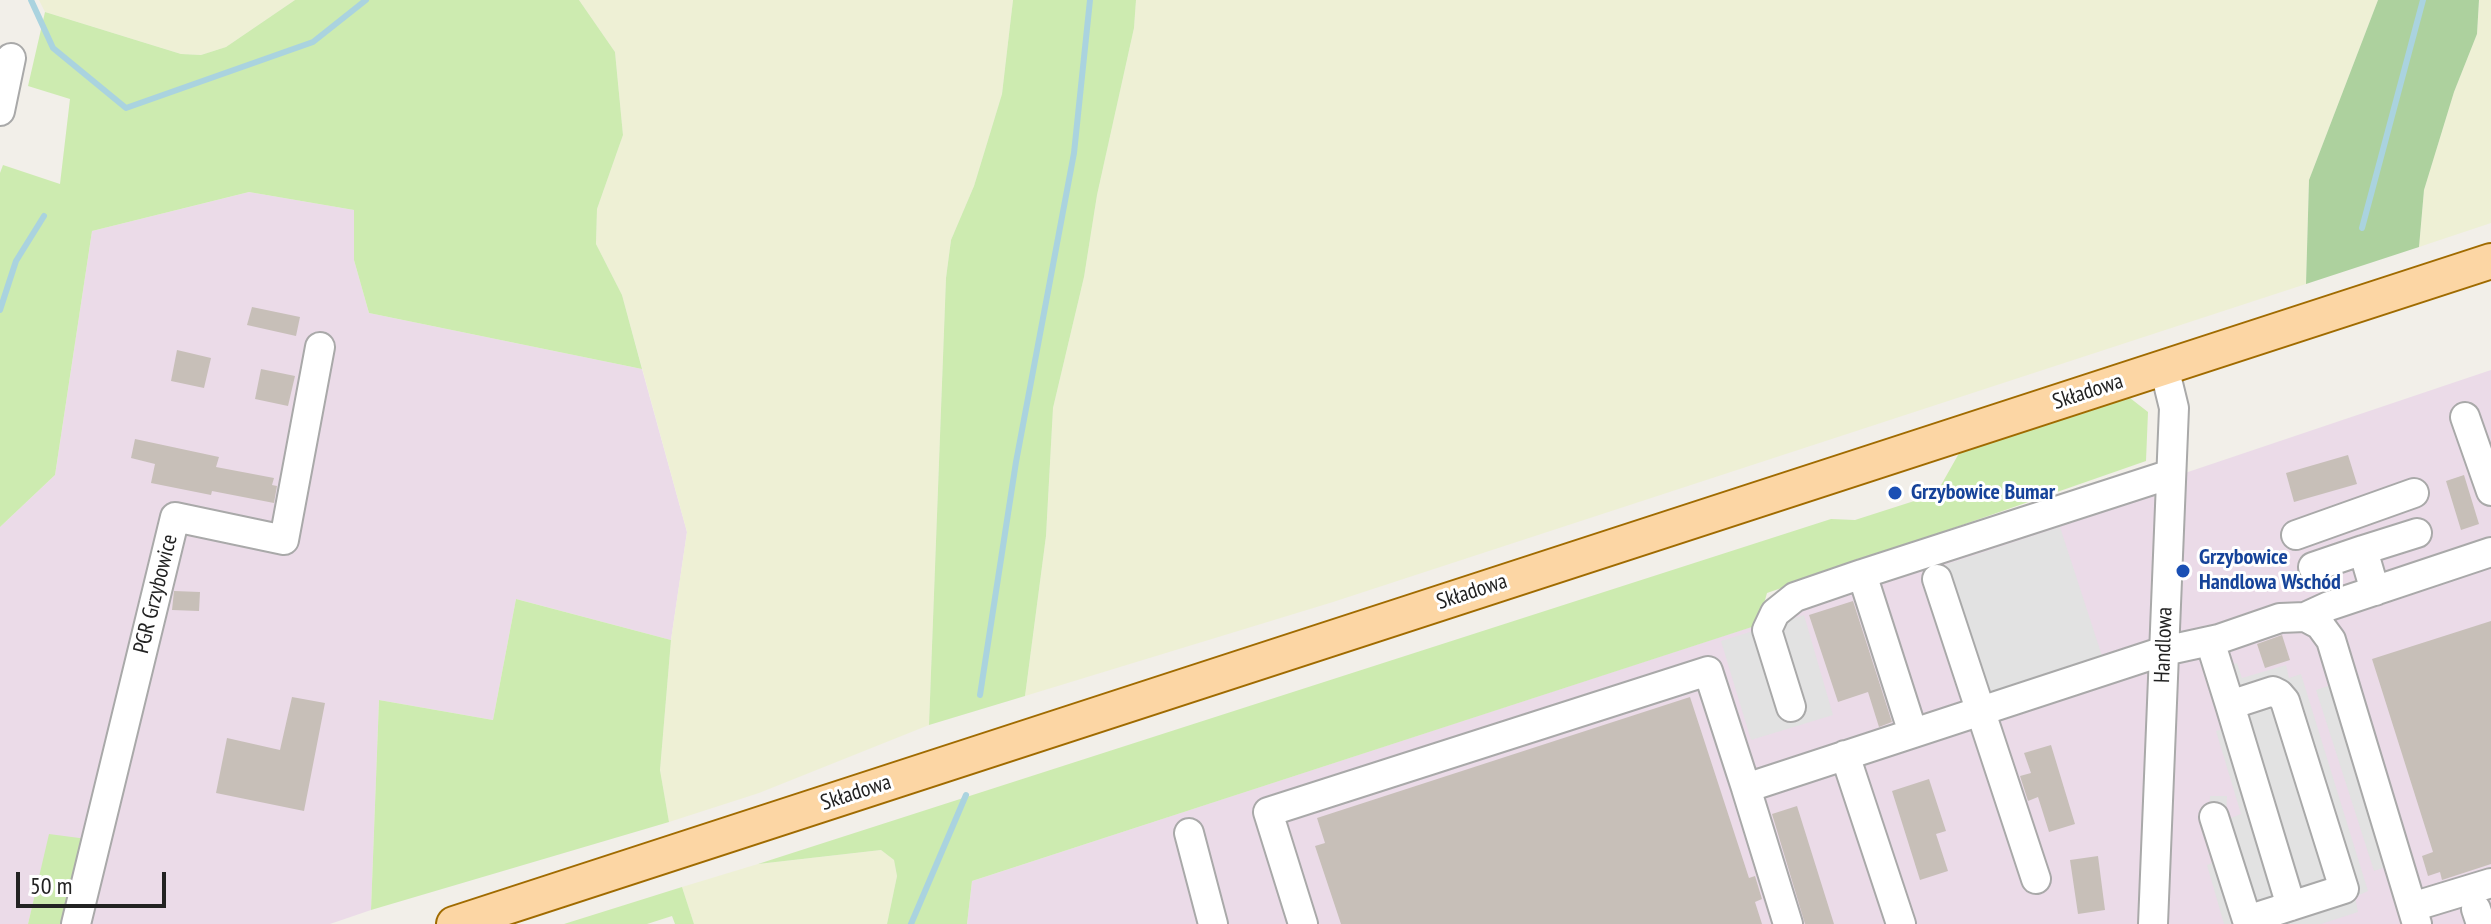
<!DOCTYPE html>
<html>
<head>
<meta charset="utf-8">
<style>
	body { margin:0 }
	#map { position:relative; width:2491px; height:924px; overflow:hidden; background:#f2efe9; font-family:"PT Sans Narrow",sans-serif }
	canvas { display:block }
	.scale { position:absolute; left:16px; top:872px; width:150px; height:36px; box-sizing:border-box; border:4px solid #222; border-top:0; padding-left:10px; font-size:24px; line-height:28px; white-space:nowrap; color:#222; -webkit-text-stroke:6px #fff; paint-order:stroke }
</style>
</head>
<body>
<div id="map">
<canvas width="2491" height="924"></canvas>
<div class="scale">50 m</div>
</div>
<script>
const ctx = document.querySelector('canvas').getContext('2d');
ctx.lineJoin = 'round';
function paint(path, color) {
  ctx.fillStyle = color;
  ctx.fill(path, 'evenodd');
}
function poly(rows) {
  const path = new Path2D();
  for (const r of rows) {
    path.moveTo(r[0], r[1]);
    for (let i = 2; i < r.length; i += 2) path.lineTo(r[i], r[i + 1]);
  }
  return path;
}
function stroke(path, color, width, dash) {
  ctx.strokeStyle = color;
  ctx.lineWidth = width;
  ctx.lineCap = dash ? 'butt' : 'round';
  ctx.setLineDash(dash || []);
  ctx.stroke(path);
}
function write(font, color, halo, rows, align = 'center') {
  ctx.font = font + ' "PT Sans Narrow",sans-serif';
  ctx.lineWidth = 6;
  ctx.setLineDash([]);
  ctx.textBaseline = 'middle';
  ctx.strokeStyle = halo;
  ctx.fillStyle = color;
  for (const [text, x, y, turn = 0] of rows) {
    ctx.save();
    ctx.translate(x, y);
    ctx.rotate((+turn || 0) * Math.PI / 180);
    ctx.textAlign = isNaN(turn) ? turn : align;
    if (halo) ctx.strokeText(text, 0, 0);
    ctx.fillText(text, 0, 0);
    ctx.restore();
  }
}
const industrial = poly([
	[249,192,354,210,354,260,369,313,642,369,687,532,671,640,516,599,493,720,379,700,371,910,330,924,87,924,50,834,28,924,0,924,0,527,55,475,92,231],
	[2491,370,2491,924,2167,924,2185,473],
	[2152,486,2160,524,2146,924,967,924,972,881,1858,592,2062,523]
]);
const farmland = poly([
	[39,0,295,0,226,47,201,55,181,54,45,12],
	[579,0,1013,0,1002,94,974,186,951,240,946,278,929,725,759,793,669,822,660,770,671,640,687,532,622,295,596,244,597,209,623,135,615,52],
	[1136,0,2378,0,2309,180,2306,284,1333,602,1025,696,1046,536,1053,408,1084,277,1097,195,1134,28],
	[2479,0,2491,0,2491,223,2419,247,2424,190,2454,92,2477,34],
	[881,850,894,860,897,876,887,924,694,924,682,887,758,864]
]);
const grass = poly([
	[295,0,579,0,615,52,623,135,597,209,596,244,622,295,642,369,369,313,354,260,354,210,249,192,92,231,55,475,0,527,0,173,3,165,60,184,70,99,28,86,45,12,181,54,201,55,226,47],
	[1013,0,1136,0,1134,28,1097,195,1084,277,1053,408,1046,536,1025,696,929,725,946,278,951,240,974,186,1002,94],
	[2130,398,2148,412,2146,461,1767,593,1758,625,972,881,967,924,887,924,897,876,894,860,881,850,758,864,1831,519,1855,520,1936,494,1962,448],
	[516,599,671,640,660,770,669,822,371,910,379,700,493,720],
	[49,834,87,839,66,924,28,924],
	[682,887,694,924,675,924,672,916,647,924,564,924]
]);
const forest = poly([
	[2378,0,2479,0,2477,34,2454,92,2424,190,2419,247,2306,284,2309,180]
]);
const parking = poly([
	[2060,527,2103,659,1969,704,1926,571],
	[1804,615,1833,715,1751,740,1721,641],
	[2237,663,2242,678,2286,665,2289,678,2301,674,2368,891,2355,897,2358,912,2321,924,2224,924,2207,865,2220,859,2208,824,2210,796,2227,796,2226,820,2241,814,2216,731,2229,727,2213,670],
	[2343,681,2398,863,2374,871,2316,690]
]);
const stream = poly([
	[31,0,53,48,126,108,313,42,366,0],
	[2362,228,2423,0],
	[0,310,16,261,44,216],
	[980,695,1016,462,1074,153,1090,0],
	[911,924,966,795]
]);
const building = poly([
	[252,307,300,317,296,336,247,325],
	[177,350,211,358,204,388,171,381],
	[261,369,295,376,288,406,255,399],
	[135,439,219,457,216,467,274,478,272,485,277,486,274,503,212,491,211,495,151,483,155,464,131,458],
	[2348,455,2357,484,2294,502,2286,473],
	[2464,475,2479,524,2461,530,2446,481],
	[174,591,200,592,199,611,172,610],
	[1853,601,1892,722,1879,727,1868,692,1838,702,1809,615],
	[2491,621,2491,864,2442,880,2440,872,2428,876,2422,856,2433,852,2372,659],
	[2282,635,2290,660,2265,668,2257,644],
	[292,697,325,703,304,811,216,793,227,738,280,750],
	[1690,697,1749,878,1755,876,1762,899,1755,902,1762,924,1341,924,1315,846,1325,843,1317,818],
	[2051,745,2075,824,2049,832,2038,797,2028,801,2020,776,2031,773,2024,753],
	[1929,779,1946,831,1936,834,1948,871,1920,880,1892,791],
	[1797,806,1834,924,1805,924,1772,814],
	[2098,856,2105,910,2078,914,2070,860]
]);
const minor = poly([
	[0,111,11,58],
	[2465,417,2491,491],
	[2296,535,2414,493],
	[2363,550,2417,533],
	[2313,567,2363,550,2375,591],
	[1937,579,2036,879],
	[2305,617,2329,606,2491,552],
	[2210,641,2230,705,2291,906,2344,889,2285,701,2279,694,2273,691,2230,705],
	[1791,707,1767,630,1775,613,1795,597,1862,574],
	[1913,733,1862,574,2171,474],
	[1845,755,1901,924],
	[2214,817,2247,920,2291,906],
	[1189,833,1213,924],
	[2412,907,2491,883],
	[2476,909,2481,924],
	[76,924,175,517,284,540,320,347],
	[1303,924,1268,812,1708,671,1746,788],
	[1788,924,1746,788,2164,651,2219,639,2280,618,2305,617,2320,625,2331,640,2417,924],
	[2153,924,2174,408,2164,367]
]);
const major = poly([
	[454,924,2491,261]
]);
const markers = [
	[1895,493,8,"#1a4fb4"],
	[2183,571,8,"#1a4fb4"]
];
const streetNames = [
	["Składowa",2088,392,-18],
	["Składowa",1472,592,-18],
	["PGR Grzybowice",156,594,-76],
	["Handlowa",2164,645,-88],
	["Składowa",856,793,-18]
];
const transitNames = [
	["Grzybowice Bumar",1911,493],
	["Grzybowice",2199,558],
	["Handlowa Wschód",2199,583]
];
paint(industrial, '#ebdbe8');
paint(farmland, '#eef0d5');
paint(grass, '#cdebb0');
paint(forest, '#add19e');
paint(parking, '#e2e2e2');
stroke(stream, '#aad3df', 6);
paint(building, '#c7bfb8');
stroke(minor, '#a9a9a9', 32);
stroke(major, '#a06b00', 38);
stroke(minor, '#fff', 28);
stroke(major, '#fcd6a4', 34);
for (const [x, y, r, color] of markers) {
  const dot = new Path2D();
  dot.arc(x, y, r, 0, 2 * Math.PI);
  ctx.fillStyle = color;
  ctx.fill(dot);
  stroke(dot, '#fff', 3);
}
write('22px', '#222', '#fff', streetNames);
write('bold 22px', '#164399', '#fff', transitNames, 'left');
</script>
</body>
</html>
